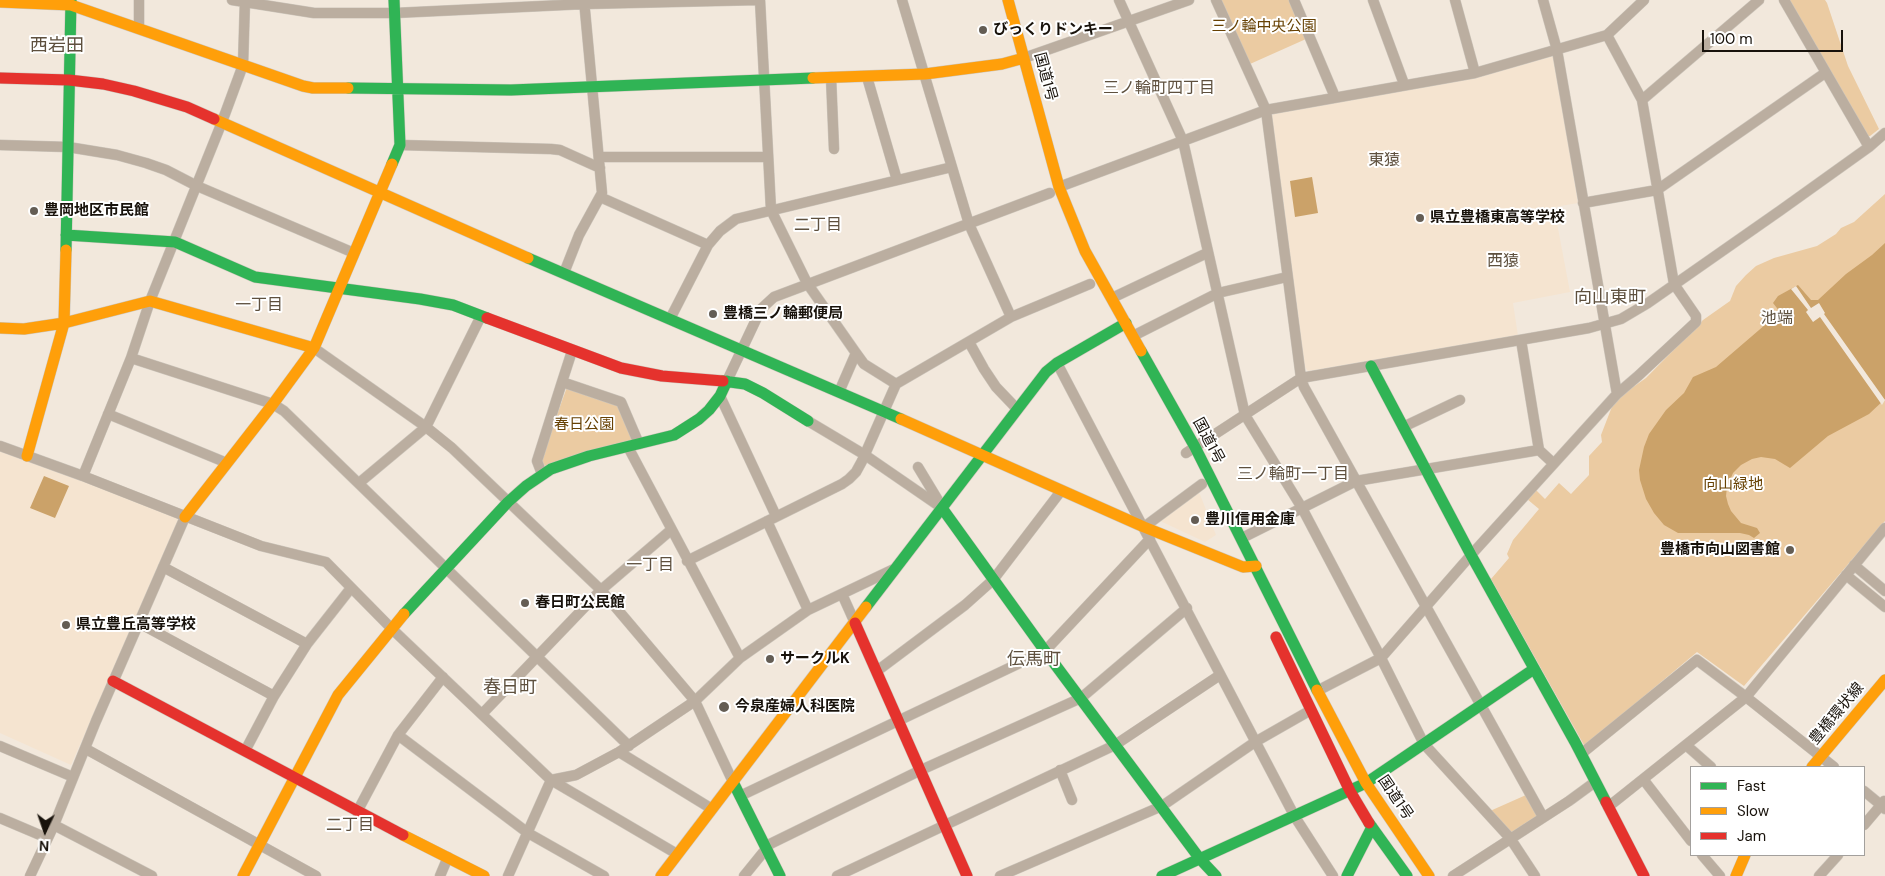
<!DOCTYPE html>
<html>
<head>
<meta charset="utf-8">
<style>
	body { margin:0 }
	#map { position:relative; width:1885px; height:876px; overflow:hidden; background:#f2e8dc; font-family:"DM Sans",sans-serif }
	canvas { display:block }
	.legend { position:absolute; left:1690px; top:766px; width:175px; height:90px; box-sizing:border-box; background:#fff; border:1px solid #a3a09d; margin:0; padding:6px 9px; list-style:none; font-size:15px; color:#18120b }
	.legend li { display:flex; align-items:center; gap:10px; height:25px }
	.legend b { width:25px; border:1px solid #a3a09d }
	.north { position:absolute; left:20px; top:806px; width:50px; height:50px; -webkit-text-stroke:4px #fff; paint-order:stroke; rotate:183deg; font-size:14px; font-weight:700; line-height:20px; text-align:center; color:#18120b }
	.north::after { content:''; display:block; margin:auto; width:18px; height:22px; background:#18120b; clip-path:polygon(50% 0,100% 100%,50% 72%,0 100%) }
	.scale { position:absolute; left:1702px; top:30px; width:141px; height:22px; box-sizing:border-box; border:2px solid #18120b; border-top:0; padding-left:6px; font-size:15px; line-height:18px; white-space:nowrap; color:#18120b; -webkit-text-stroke:4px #fff; paint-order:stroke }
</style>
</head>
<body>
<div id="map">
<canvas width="1885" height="876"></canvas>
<ul class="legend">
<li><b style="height:6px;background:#30b455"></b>Fast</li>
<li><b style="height:6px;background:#ff9f0a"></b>Slow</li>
<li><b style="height:6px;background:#e5322d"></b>Jam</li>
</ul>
<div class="north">N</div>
<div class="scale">100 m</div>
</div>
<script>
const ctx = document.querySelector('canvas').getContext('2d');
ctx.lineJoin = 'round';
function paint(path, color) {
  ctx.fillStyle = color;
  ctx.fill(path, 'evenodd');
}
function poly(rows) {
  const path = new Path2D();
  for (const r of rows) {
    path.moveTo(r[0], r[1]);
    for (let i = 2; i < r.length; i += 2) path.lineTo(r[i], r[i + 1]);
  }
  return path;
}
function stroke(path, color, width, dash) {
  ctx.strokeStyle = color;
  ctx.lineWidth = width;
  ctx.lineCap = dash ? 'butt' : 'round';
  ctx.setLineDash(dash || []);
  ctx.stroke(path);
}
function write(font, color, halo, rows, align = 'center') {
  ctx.font = font + ' "DM Sans","Noto Sans JP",sans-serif';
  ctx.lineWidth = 4;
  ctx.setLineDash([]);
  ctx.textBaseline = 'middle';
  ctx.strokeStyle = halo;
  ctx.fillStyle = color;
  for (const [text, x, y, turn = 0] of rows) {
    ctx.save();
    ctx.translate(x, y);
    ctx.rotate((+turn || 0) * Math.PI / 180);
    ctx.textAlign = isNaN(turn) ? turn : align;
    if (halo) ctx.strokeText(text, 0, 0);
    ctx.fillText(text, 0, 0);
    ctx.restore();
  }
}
const built = poly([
	[1554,56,1578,203,1554,207,1570,292,1513,303,1518,336,1308,371,1304,366,1271,116,1277,112,1479,77],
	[0,451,181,517,71,765,0,733],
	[1199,492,1216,535,1205,542,1158,520]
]);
const green = poly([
	[1220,0,1290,0,1306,39,1250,64],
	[1788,0,1825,0,1827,3,1848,66,1879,129,1870,136,1866,136],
	[1885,194,1885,521,1744,686,1697,652,1586,745,1584,745,1491,579,1509,558,1507,554,1513,540,1539,509,1527,499,1535,489,1545,499,1559,483,1571,494,1589,475,1589,456,1602,442,1601,435,1613,404,1619,397,1646,378,1703,320,1730,301,1736,286,1746,275,1756,266,1774,258,1817,246,1836,234,1841,228,1854,222],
	[567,387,620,407,635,441,545,466,541,459],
	[1526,795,1537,816,1512,832,1508,832,1490,811]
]);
const water = poly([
	[1312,177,1318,213,1295,217,1290,181],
	[1885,243,1885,399,1869,414,1828,436,1790,468,1775,459,1761,457,1752,459,1741,465,1733,473,1727,487,1726,496,1728,504,1731,511,1741,523,1757,528,1760,533,1754,538,1749,535,1740,533,1678,533,1664,525,1654,513,1646,499,1640,480,1639,470,1644,447,1649,434,1666,410,1684,393,1693,377,1716,367,1780,312,1773,303,1778,296,1798,285,1811,300,1818,300,1846,274,1872,255],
	[44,476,69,486,55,518,30,508]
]);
const pier = poly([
	[1796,286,1811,308,1819,303,1825,313,1824,314,1885,400,1882,405,1820,317,1813,322,1806,312,1808,310,1791,289]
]);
const street = poly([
	[232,0,314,13,395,13,585,4,759,0],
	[760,0,771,210,807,283,856,353,839,392],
	[902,0,969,224,1011,317],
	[1119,0,1183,141,1245,415,1302,508,1381,658,1424,744,1510,838,1535,876],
	[1216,0,1266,110,1301,378,1304,387,1543,817],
	[1294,0,1335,97],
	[1373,0,1404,84],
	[1455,0,1475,73],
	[1543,0,1557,50,1617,394],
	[1784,0,1869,147],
	[139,28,139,0],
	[1024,58,1189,0],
	[831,77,834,149],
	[867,77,897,180],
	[1642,100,1759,0],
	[0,145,68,147,117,155,146,163,166,170,197,186,354,253],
	[400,145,551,149,560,150,600,168],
	[599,157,768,157],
	[1059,187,1266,110,1475,73,1607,35,1644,0],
	[600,197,708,245],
	[1583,203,1657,190,1825,73],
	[564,273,579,235,602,193,584,0],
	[1112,298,1207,253],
	[670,319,708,245,720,231,736,219,952,167],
	[1133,336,1218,293,1287,277],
	[1521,340,1539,450,1553,463],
	[969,342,984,369,996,387,1017,409],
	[314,348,426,427,452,448,601,590,695,701,733,782],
	[856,353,864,364,896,384],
	[131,358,273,404,284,411,629,746],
	[1057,363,1295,817,1333,876],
	[727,381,761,309,774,297,1050,193],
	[562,382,572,351],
	[720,396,776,516],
	[108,414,227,463],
	[808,421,865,455,942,508],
	[1403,427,1460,400],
	[0,446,83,476,261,546,326,562,391,628,551,780,677,854],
	[628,447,740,658],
	[1186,453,1301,378,1589,328,1621,319,1648,303,1781,210,1869,147,1885,133],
	[918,467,941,505],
	[542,474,537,461,562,382,621,402,639,444],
	[83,476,131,358,150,301,222,122,243,65,245,0],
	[359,483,426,427,481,316],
	[767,521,808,610],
	[1144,527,1202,484],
	[1242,538,1356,481,1539,450],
	[687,561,842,484,849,479,856,472,862,461,896,384,1011,317,1090,284],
	[1854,565,1885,591],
	[163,567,307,644],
	[1846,575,1885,607],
	[842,594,855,623],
	[139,623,274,696],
	[877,671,965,605,993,580,1061,491],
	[1317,691,1381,658,1471,555,1617,394,1638,376,1696,322,1696,316,1674,284,1642,100,1607,35],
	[483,713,601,590,671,530],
	[398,735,528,833,604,876],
	[1686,745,1711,767],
	[0,746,73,777],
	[86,749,316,876],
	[245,751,274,696,307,644,351,588],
	[619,752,712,809],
	[1581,754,1697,660,1746,697,1834,767],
	[1060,770,1072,800],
	[1643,779,1691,841],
	[1864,791,1881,805,1884,801],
	[740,796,1045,651,1150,539],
	[1608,807,1746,697,1885,528],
	[357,812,398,735,443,677],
	[0,818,47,838],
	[54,825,152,876],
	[1864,825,1881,805,1885,809],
	[1702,855,1720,876],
	[30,876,54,825,96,721,185,517],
	[440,876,448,857],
	[508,876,551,780,576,775,619,752,695,701,740,658,808,610,894,569],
	[744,876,770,844,921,770,1081,698,1187,608],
	[837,876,1115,745,1220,675],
	[1000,876,1162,806,1255,742,1311,710],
	[1453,876,1569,801,1595,782],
	[1819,876,1838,855]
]);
const fast = poly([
	[348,88,511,90,813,78],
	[392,164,400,145,394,0],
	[66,235,175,242,255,277,420,299,453,305,487,318],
	[66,250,71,0],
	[528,258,901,419],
	[1141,351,1195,447,1317,690],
	[1371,366,1471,555,1575,742,1606,802],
	[723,381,745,384,763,393,808,421],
	[942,508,1045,651,1200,859,1216,876],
	[866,607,1046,372,1057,363,1126,323],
	[404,614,508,502,526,486,551,469,589,456,674,435,699,419,709,410,720,396,727,381],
	[733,782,780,876],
	[1369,823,1407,876],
	[1162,876,1366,783,1534,669],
	[1347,876,1372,827]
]);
const slow = poly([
	[1008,0,1059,187,1085,251,1141,351],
	[0,2,71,5,303,86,313,88,348,88],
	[813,78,925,74,1002,64,1024,58],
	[214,119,528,258],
	[0,328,24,329,64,323,150,301,314,348],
	[901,419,1144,527,1243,567,1256,566],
	[27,456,64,323,66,250],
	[185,517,273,404,314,348,392,164],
	[1317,690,1366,783,1429,876],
	[1812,767,1885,680],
	[403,835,484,876],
	[243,876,338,695,404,614],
	[661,876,866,607],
	[1736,876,1745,855]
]);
const jam = poly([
	[0,78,69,80,103,84,134,91,187,107,214,119],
	[487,318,621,368,662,376,723,381],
	[855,623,967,876],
	[1276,637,1350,791,1369,823],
	[113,681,403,835],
	[1606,802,1644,876]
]);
const markers = [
	[983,30,5,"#645d54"],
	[34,211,5,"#645d54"],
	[1420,218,5,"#645d54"],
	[713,314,5,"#645d54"],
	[1195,520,5,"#645d54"],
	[1790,550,5,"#645d54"],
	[525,603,5,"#645d54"],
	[66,625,5,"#645d54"],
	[770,659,5,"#645d54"],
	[724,707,6,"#645d54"]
];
const parkNames = [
	["三ノ輪中央公園",1264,27],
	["春日公園",584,425],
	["向山緑地",1733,485]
];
const poiNames = [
	["びっくりドンキー",993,30],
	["豊岡地区市民館",44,211],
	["県立豊橋東高等学校",1430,218],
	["豊橋三ノ輪郵便局",723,314],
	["豊川信用金庫",1205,520],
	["豊橋市向山図書館",1780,550,"right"],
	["春日町公民館",535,603],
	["県立豊丘高等学校",76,625],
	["サークルK",780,659],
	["今泉産婦人科医院",735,707]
];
const streetNames = [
	["国道1号",1045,77,75],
	["国道1号",1208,441,62],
	["豊橋環状線",1837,714,-50],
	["国道1号",1395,798,56]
];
const neighbourhoodNames = [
	["三ノ輪町四丁目",1159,89],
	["東猿",1384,161],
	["二丁目",818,226],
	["西猿",1503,262],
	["一丁目",259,306],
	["池端",1777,319],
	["三ノ輪町一丁目",1293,475],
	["一丁目",650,566],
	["二丁目",350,826]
];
const quarterNames = [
	["西岩田",57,46],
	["向山東町",1610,298],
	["伝馬町",1034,660],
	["春日町",510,688]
];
paint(built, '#f5e4d0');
paint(green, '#ebcba2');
paint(water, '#cba269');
paint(pier, '#f2e8dc');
stroke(street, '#cdc6bc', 11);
stroke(fast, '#cdc6bc', 12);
stroke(slow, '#cdc6bc', 12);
stroke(jam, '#cdc6bc', 12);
stroke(street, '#bbaea0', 10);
stroke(fast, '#30b455', 11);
stroke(slow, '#ff9f0a', 11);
stroke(jam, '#e5322d', 11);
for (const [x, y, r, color] of markers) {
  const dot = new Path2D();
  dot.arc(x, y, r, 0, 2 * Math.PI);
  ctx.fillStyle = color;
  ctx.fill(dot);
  stroke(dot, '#fff', 2);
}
write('15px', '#674103', '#fff', parkNames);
write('bold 15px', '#18120b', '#fff', poiNames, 'left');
write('15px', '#18120b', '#fff', streetNames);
write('16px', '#5e503e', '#fff', neighbourhoodNames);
write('18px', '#5e503e', '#fff', quarterNames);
</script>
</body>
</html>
